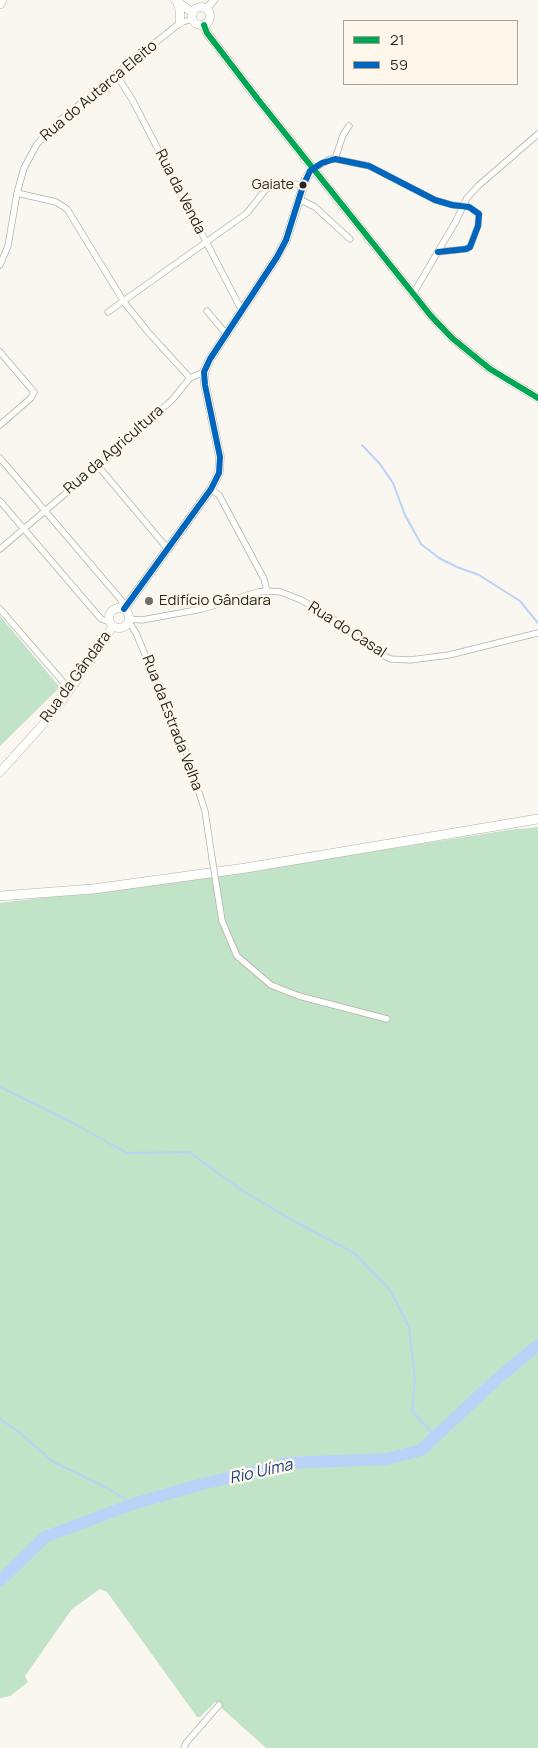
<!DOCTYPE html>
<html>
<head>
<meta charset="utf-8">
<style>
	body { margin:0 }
	#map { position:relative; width:538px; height:1748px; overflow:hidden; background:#faf6f0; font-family:Manrope,sans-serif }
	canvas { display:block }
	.legend { position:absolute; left:343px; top:20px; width:175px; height:65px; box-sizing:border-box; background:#fff7eb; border:1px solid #a9a39a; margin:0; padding:6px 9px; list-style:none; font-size:15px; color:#292520 }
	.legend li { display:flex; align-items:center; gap:10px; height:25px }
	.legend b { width:25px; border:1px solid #a9a39a }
</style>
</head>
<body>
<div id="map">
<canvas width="538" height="1748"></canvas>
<ul class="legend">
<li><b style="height:6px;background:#00a651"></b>21</li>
<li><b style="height:6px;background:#0065bd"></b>59</li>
</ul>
</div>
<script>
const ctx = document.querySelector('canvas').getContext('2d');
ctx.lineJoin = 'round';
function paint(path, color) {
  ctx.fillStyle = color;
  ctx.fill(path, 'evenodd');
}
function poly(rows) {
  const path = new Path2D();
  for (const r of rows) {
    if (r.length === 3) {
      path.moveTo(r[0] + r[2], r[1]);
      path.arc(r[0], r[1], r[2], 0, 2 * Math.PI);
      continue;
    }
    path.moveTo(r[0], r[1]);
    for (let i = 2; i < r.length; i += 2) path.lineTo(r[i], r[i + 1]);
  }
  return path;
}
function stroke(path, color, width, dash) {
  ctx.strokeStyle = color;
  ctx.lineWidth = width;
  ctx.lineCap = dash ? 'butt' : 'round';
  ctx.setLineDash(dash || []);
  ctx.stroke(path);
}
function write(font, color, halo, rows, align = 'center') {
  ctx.font = font + ' Manrope,sans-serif';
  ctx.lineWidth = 5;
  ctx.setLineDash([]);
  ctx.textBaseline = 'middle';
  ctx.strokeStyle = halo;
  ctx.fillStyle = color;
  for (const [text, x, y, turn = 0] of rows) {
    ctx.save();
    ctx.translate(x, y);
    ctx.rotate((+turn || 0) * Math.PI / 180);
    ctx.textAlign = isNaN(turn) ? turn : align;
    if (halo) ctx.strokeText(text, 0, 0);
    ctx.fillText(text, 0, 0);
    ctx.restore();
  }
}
const forest = poly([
	[0,616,58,685,59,688,0,746],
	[538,827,538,1748,266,1748,215,1702,200,1717,197,1717,107,1592,100,1589,72,1609,25,1676,28,1682,10,1696,0,1698,0,903,210,877,509,830]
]);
const stream = poly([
	[362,445,380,464,393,483,405,515,421,544,439,558,457,567,479,575,520,601,538,623],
	[0,1087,71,1122,127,1153,189,1152,243,1191,292,1220,354,1253,390,1290,409,1327,415,1379,412,1411,435,1436],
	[0,1419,20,1433,52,1461,107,1488,133,1504]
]);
const river = poly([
	[0,1581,45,1537,133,1504,199,1485,288,1463,387,1459,421,1450,497,1379,538,1345]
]);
const minor = poly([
	[116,74,133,101,242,311],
	[335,159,343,135,349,126],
	[313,169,330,159,335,159,369,166,435,200,452,205,469,207,479,214,478,226,470,247,466,249,438,252],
	[17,193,56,202,67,209,124,302,148,332,190,378],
	[299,199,315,207,350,239],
	[0,265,8,246,17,193,24,168,37,144,58,122,116,74,180,23,192,19],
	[413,294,456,221,467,198,478,186,538,134],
	[207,311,227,335],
	[108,312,247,213,266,189,291,183,303,186],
	[0,352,34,392,31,398,0,425],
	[0,458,122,601,121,608],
	[98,466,167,548],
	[211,489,219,495,264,579,267,591],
	[0,501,101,619,110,622],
	[0,549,98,466,172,400,190,378,204,372],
	[0,609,70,690],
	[129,619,142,620,202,609,258,592,267,591,281,592,301,600,332,618,377,653,391,659,410,660,449,655,538,633],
	[129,622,136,633,185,749,205,811,212,858],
	[217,889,222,921,237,956,271,985,299,996,387,1019],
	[184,1748,186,1743,219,1705]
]);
const tertiary = poly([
	[206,9,214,0]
]);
const secondary = poly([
	[175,0,193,13],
	[177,2,180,10,180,23],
	[201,16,9],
	[204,25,207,33,260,102,431,316,452,338,490,369,538,398],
	[119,618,10],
	[124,609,211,489,219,473,220,457,205,385,204,372,210,359,277,257,286,240,306,178,313,169],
	[0,772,46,721,70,690,113,626]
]);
const primary = poly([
	[0,4,2,0],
	[0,896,93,889,246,868,538,819]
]);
const minorBridge = poly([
	[212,858,217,889]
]);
const bus1 = poly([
	[204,25,207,33,260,102,431,316,452,338,490,369,538,398]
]);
const bus2 = poly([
	[124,609,211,489,219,473,220,457,205,385,204,372,210,359,277,257,286,240,303,186,310,171,322,163,335,159,369,166,435,200,452,205,469,207,479,214,478,226,470,247,466,249,438,252]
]);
const markers = [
	[303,185,4.5,"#292520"],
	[149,601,5,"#726e69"]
];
const busNames = [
	["Gaiate",294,185]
];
const streetNames = [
	["Rua do Autarca Eleito",99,91,-40],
	["Rua da Venda",180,192,63],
	["Rua da Agricultura",114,450,-41],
	["Rua do Casal",347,630,33],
	["Rua da Gândara",76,677,-54],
	["Rua da Estrada Velha",172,723,69]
];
const poiNames = [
	["Edifício Gândara",159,601]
];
const waterNames = [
	["Rio Uíma",261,1472,-13]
];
paint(forest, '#c1e3c8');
stroke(stream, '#b9d3f8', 2);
stroke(river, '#b9d3f8', 12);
stroke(minor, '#b5b1ac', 7);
stroke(tertiary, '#b5b1ac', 8);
stroke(secondary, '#b5b1ac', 9);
stroke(primary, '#b5b1ac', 10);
stroke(minor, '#fefefd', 5.5);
stroke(tertiary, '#fefefd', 7);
stroke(secondary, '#fefefd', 8);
stroke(primary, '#fefefd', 9);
stroke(minorBridge, '#b5b1ac', 7, []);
stroke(minorBridge, '#fefefd', 5.5);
stroke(bus1, '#00a651', 6);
stroke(bus2, '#0065bd', 6);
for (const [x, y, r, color] of markers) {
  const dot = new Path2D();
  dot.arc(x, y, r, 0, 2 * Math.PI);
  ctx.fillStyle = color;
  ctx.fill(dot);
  stroke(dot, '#fff7eb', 2);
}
write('14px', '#292520', '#fff7eb', busNames, 'right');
write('15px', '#292520', '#fff7eb', streetNames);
write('15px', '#292520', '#fff7eb', poiNames, 'left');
write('italic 16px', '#154585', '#fff7eb', waterNames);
</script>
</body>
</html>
